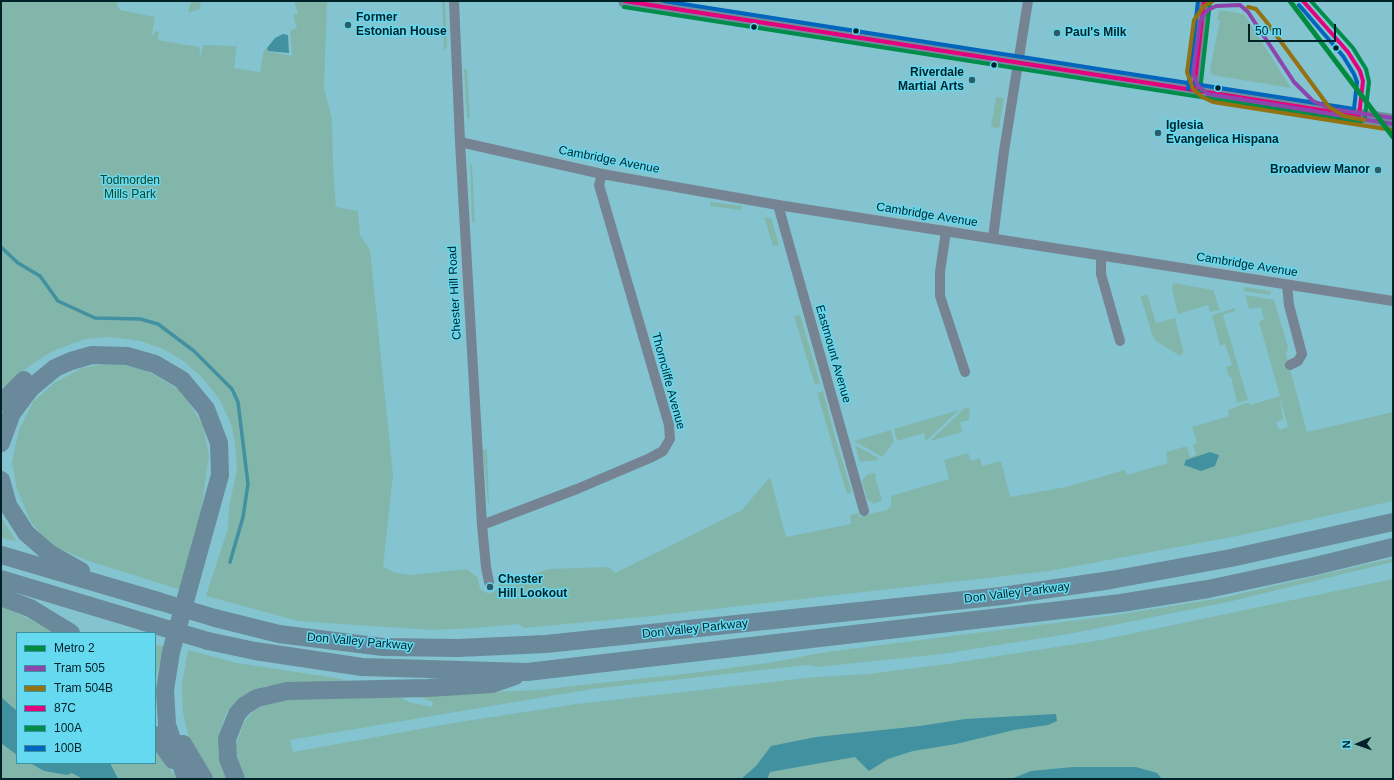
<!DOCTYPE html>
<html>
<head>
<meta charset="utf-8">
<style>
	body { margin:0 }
	#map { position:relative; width:1394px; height:780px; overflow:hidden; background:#84c3d0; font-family:Arial,sans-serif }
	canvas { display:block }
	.frame { position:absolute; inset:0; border:2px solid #00232a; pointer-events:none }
	.legend { position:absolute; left:16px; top:632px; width:140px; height:132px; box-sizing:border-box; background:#64d9ef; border:1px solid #3c90a0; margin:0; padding:5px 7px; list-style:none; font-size:12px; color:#00232a }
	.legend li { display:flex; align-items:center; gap:8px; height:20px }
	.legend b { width:20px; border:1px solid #3c90a0 }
	.north { position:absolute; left:1338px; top:724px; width:40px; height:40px; -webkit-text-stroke:3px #64d9ef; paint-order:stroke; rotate:268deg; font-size:11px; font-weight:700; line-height:16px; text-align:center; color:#00232a }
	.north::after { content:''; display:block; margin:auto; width:14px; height:18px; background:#00232a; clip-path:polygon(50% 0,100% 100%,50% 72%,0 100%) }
	.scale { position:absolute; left:1248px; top:24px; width:88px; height:18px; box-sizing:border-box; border:2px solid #00232a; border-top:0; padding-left:5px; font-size:12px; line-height:14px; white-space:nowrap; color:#00232a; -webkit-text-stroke:3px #64d9ef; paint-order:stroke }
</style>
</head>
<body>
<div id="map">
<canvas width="1394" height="780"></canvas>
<div class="frame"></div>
<ul class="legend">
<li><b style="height:5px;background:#008c3e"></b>Metro 2</li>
<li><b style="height:5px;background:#8e44ad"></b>Tram 505</li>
<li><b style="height:5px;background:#947211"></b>Tram 504B</li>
<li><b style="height:5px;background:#e5007d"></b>87C</li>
<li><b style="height:5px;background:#008c49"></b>100A</li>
<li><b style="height:5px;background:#0065bd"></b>100B</li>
</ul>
<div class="north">N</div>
<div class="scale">50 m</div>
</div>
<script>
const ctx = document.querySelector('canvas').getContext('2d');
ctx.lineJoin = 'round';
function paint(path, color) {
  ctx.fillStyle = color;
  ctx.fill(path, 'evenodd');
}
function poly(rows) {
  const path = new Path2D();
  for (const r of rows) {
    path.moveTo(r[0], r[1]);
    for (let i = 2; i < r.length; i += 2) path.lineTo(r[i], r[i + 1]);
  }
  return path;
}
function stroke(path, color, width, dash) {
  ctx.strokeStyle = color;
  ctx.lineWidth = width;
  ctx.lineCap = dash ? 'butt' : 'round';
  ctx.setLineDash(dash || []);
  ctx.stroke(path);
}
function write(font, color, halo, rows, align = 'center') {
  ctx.font = font + ' Arial,sans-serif';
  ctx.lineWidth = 3;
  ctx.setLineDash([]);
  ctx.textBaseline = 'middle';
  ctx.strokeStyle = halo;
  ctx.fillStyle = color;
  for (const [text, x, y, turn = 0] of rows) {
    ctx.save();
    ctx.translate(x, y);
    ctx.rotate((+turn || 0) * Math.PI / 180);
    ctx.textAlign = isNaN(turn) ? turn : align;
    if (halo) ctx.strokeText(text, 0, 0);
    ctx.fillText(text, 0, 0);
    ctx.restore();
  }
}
const green = poly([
	[1,1,118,1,117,6,120,10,155,17,152,35,154,35,155,31,159,32,158,40,199,47,201,57,203,45,237,46,234,68,260,72,264,50,267,48,268,51,292,56,290,31,297,28,293,15,298,13,294,1,327,1,324,88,332,119,333,165,336,207,358,211,360,235,370,250,393,475,383,567,396,573,411,575,467,569,478,578,480,589,489,594,498,589,500,581,503,585,548,569,609,567,615,573,742,510,770,477,786,537,851,524,850,515,858,513,859,517,887,510,891,506,891,496,949,479,944,460,968,453,971,461,980,458,982,466,1001,461,1010,497,1066,487,1125,470,1127,475,1168,463,1166,452,1187,446,1190,457,1196,455,1193,444,1197,443,1192,427,1229,416,1228,410,1238,406,1249,402,1250,405,1280,396,1259,322,1264,319,1261,307,1249,309,1245,295,1274,300,1288,347,1286,354,1307,432,1393,412,1393,501,1237,536,1049,571,652,616,523,628,519,624,475,628,431,630,298,621,206,596,228,528,229,507,237,468,235,444,231,424,220,400,201,376,182,360,163,349,141,341,110,337,85,339,53,351,32,364,1,389],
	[1280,398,1288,427,1279,430,1276,422,1283,420],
	[191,1,201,1,200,9,188,13],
	[442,1,445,1,445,5,447,48,444,50],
	[1219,10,1244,14,1291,88,1212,75,1210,69,1220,20,1217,20],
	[464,69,467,69,470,118,467,119],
	[996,97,1004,98,999,128,991,127],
	[470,163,472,165,475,222,472,222],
	[710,202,742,206,741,210,710,206],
	[764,217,771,218,779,245,773,246],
	[1173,283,1213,290,1220,310,1210,312,1208,305,1178,314,1172,288],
	[1245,287,1271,291,1270,295,1243,291],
	[1147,294,1156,323,1175,318,1183,350,1183,353,1180,356,1156,341,1152,334,1140,295,1143,296],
	[1235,308,1235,311,1223,315,1248,400,1237,403,1231,377,1229,377,1226,367,1232,365,1225,344,1220,346,1212,315],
	[800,315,820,383,815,385,794,316],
	[112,363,146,370,181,391,203,425,209,455,201,511,181,590,89,561,50,545,31,522,17,490,12,462,19,430,33,402,54,383,82,368],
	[823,391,835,437,852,493,847,494,817,393],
	[970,407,969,420,960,422,962,432,930,441,965,408],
	[959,410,926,441,924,433,897,441,894,429],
	[891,430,894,442,883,456,881,456,854,441],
	[855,445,878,458,879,460,860,462],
	[487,449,489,503,488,504,483,450],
	[873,473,877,476,875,477,882,500,874,504,867,499,862,481,867,475],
	[1,516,3,520,16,541,1,538],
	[1393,558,1393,562,1228,602,1074,633,942,654,817,667,808,665,592,689,290,740,293,752,453,723,576,704,816,677,868,674,947,664,1101,640,1393,579,1393,779,246,779,238,761,236,745,244,722,254,711,268,703,290,699,395,697,402,698,408,702,432,707,433,702,415,695,537,690,692,673,774,662,826,652,1110,616,1226,597],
	[1,605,56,633,17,633,17,763,155,763,155,748,177,779,1,779],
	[155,644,166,647,157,672,155,686,158,696,155,702],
	[188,650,237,663,342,679,342,683,265,686,240,698,230,707,225,716,218,740,218,754,229,779,214,779,205,768,189,739,183,712,182,685]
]);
const water = poly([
	[283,34,288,35,289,53,268,51,267,48,275,38],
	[1210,452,1219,455,1215,466,1201,471,1184,465,1186,460],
	[1,697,17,711,17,755,1,743],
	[1056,714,1057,721,1048,725,1014,730,956,744,913,751,888,759,869,771,855,757,770,772,767,779,741,779,756,766,771,746,816,737,920,726,965,719],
	[30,763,110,763,118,779,83,779,72,773,67,775,44,771],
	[1073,767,1136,767,1157,773,1162,779,1011,779,1031,771]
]);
const stream = poly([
	[1,247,18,263,40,276,58,301,95,318,140,319,158,324,194,351,232,389,238,402,248,484,243,517,230,562]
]);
const street = poly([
	[454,1,460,142,482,525,486,567,489,582],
	[1194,90,1204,1],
	[460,142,602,174,778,205,1393,301],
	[778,205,864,511],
	[946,231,940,272,940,296,965,372],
	[993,238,1004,151,1028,1],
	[1101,256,1101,274,1120,341],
	[1287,285,1289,305,1302,354,1298,361,1290,365],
	[482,525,577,489,650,458,663,451,670,439,669,425,599,185,602,174]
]);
const secondary = poly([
	[625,1,1393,121]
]);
const highway = poly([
	[1,403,24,380],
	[1,443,12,413,31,388,55,368,71,361,92,355,127,356,155,364,182,380,206,409,219,443,220,475,171,652,165,690,167,725,185,776],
	[1,480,8,505,26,533,49,553,81,571],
	[1,555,158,601],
	[1,579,151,624],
	[1,597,30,608,71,633],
	[215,618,279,634,383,647,458,648,546,644,1002,596,1111,580,1231,558,1393,522],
	[208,641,255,651,362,667,527,672,1121,603,1208,589,1311,567,1393,547],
	[155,735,173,760],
	[183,744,204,779],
	[236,779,228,759,227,739,237,714,244,706,257,698,287,691,428,688,492,684,515,676]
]);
const highwayBridge = poly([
	[158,601,215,618],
	[151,624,208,641]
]);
const bus1 = poly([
	[625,1,1359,116],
	[1303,1,1348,52,1360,71,1363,81,1359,116],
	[1194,90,1204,1]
]);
const bus2 = poly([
	[624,7,1361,122,1365,117,1369,82,1366,69,1353,48,1311,1],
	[1200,91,1210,2]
]);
const bus3 = poly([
	[664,1,1354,109,1357,82,1354,74,1343,56,1299,5],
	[1188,89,1198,1]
]);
const tram1 = poly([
	[1393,118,1332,109,1313,101,1294,82,1248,12,1240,5,1216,6,1208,10,1203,16,1200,22,1193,73,1198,86,1208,94,1393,124]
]);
const tram2 = poly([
	[1213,1,1204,6,1194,20,1187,72,1193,89,1202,97,1213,102,1392,130],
	[1248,7,1256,9,1265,20,1329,107,1344,116,1364,120]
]);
const metro1 = poly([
	[1290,1,1393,137]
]);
const markers = [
	[348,25,4,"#2e5b64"],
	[754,27,3.5,"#00232a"],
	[856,31,3.5,"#00232a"],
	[1057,33,4,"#2e5b64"],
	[1336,48,3.5,"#00232a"],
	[994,65,3.5,"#00232a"],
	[972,80,4,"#2e5b64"],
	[1218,88,3.5,"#00232a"],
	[1158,133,4,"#2e5b64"],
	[1378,170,4,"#2e5b64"],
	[490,587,4,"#2e5b64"]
];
const poiNames = [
	["Former",356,18],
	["Estonian House",356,32],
	["Paul's Milk",1065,33],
	["Riverdale",964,73,"right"],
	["Martial Arts",964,87,"right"],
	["Iglesia",1166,126],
	["Evangelica Hispana",1166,140],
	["Broadview Manor",1370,170,"right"],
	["Chester",498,580],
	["Hill Lookout",498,594]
];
const streetNames = [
	["Cambridge Avenue",609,160,11],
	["Cambridge Avenue",927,215,9],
	["Cambridge Avenue",1247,265,9],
	["Chester Hill Road",455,293,-93],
	["Eastmount Avenue",833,354,74],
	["Thorncliffe Avenue",668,381,75],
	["Don Valley Parkway",1017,593,-7],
	["Don Valley Parkway",695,629,-6],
	["Don Valley Parkway",360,642,5]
];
const parkNames = [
	["Todmorden",130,181],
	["Mills Park",130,195]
];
paint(green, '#83b6ab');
paint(water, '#4291a0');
stroke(stream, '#4291a0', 3.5);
stroke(street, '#768393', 10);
stroke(secondary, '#708c9d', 14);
stroke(highway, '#6a899a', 18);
stroke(highwayBridge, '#6a899a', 18);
stroke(bus1, '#e5007d', 4);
stroke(bus2, '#008c49', 4);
stroke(bus3, '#0065bd', 4);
stroke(tram1, '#8e44ad', 4);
stroke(tram2, '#947211', 4);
stroke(metro1, '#008c3e', 5);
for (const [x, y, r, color] of markers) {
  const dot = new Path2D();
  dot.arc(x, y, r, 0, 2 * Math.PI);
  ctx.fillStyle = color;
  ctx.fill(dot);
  stroke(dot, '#64d9ef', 1.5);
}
write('bold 12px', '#00232a', '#64d9ef', poiNames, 'left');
write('12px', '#00232a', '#64d9ef', streetNames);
write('12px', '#114625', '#64d9ef', parkNames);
</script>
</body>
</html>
